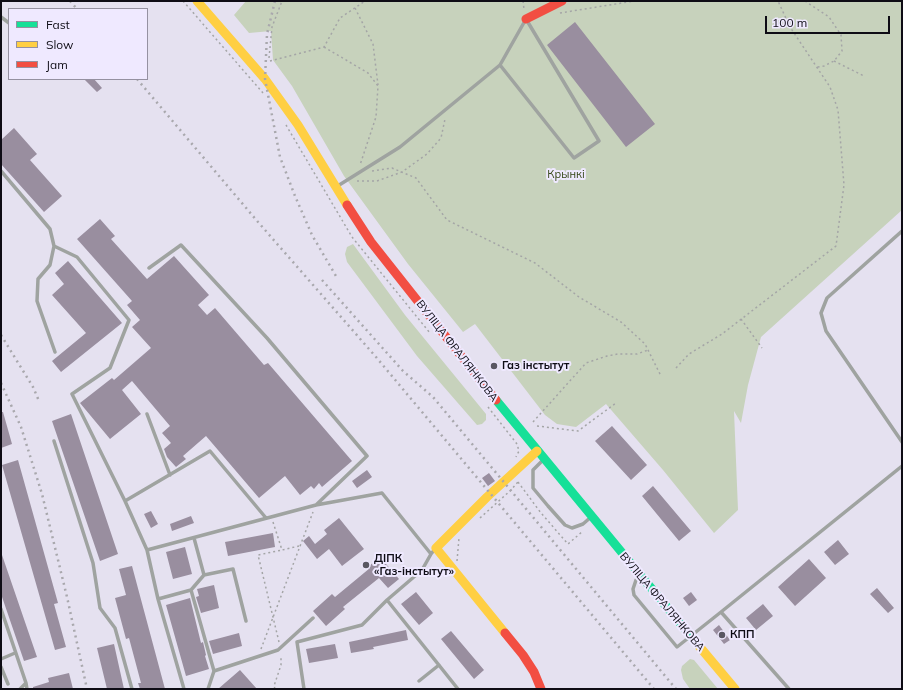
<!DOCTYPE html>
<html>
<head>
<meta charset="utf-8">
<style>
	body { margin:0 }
	#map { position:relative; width:903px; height:690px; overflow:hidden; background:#e5e1f0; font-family:Mulish,sans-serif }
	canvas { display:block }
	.frame { position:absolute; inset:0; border:2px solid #0e0c15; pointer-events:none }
	.legend { position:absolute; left:8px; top:8px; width:140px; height:72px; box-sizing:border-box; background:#efe9ff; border:1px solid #9591a1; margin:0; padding:5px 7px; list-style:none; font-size:12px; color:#0e0c15 }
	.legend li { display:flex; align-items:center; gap:8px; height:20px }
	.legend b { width:20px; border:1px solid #9591a1 }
	.scale { position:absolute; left:765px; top:16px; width:125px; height:18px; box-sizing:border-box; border:2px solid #0e0c15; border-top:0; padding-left:5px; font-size:12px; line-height:14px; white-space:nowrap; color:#0e0c15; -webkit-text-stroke:3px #efe9ff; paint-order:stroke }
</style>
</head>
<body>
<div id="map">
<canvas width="903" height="690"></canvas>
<div class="frame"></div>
<ul class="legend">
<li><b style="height:5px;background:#16e098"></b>Fast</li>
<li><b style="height:5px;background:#ffcf43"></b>Slow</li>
<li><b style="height:5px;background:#f24e42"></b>Jam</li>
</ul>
<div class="scale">100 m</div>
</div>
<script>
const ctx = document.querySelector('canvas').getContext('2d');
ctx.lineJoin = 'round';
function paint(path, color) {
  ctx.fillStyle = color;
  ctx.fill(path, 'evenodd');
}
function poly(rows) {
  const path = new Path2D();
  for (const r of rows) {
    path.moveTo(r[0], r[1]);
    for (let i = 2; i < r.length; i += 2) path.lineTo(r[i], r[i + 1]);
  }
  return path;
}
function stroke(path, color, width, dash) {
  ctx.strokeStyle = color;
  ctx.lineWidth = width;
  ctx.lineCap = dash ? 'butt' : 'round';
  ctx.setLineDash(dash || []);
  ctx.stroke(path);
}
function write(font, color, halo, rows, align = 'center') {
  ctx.font = font + ' Mulish,sans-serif';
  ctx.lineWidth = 4;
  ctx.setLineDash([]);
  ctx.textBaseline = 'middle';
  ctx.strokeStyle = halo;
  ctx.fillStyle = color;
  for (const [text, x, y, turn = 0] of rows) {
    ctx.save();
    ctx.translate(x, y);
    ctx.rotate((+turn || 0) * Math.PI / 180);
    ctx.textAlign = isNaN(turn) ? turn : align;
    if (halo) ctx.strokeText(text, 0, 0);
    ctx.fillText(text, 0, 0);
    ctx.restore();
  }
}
const green = poly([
	[246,1,902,1,902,210,761,337,748,385,741,423,734,411,738,510,714,533,663,470,606,404,576,427,557,424,545,415,475,324,463,332,408,264,344,176,292,86,273,60,271,31,249,33,234,15],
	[353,244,405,315,486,414,486,420,482,424,477,425,417,356,347,262,345,254,347,247],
	[690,659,694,660,718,689,690,689,683,679,681,670,682,666]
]);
const building = poly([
	[575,22,655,124,626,147,547,45],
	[84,79,94,79,102,88,97,92],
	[14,128,37,154,30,160,62,196,44,212,1,164,1,140],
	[100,219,115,236,111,239,147,279,174,256,209,295,198,305,207,315,215,308,264,365,268,363,352,461,322,487,319,483,314,489,311,486,300,495,285,476,259,498,206,436,183,456,186,459,176,467,167,457,164,449,171,443,162,433,170,426,132,381,122,390,141,414,110,439,80,403,112,378,114,380,151,348,132,327,140,320,127,305,132,301,77,239],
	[68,261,122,323,61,372,52,361,86,333,52,295,64,284,55,273],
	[1,412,3,412,12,444,1,448],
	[71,414,118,554,100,561,52,421],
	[612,426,647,465,631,480,595,441],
	[18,460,58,603,54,604,66,647,55,650,2,465],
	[367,470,372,477,357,488,352,481],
	[489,473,495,481,488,486,482,478],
	[653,486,691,531,679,541,642,496],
	[151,511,158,524,151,528,144,514],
	[191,516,194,523,172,531,170,524],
	[339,518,364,549,342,566,329,549,317,559,303,541,309,536,315,544,327,534,324,530],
	[273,533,275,547,228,556,225,542],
	[838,540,849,554,835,565,824,552],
	[185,547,192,574,173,579,166,552],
	[1,555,2,555,37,657,24,661,1,594],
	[380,557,399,579,388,588,379,578,343,607,345,609,326,626,313,611,332,594,335,597,370,568,369,566],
	[809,559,826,578,795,606,778,587],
	[132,566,165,689,140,689,138,683,141,683,129,638,126,639,115,598,126,595,119,569],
	[214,585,219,608,201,613,196,597,199,596,197,589],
	[877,588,894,608,888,613,870,594],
	[416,592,433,613,419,625,401,604],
	[691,592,697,600,689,606,683,598],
	[190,598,201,643,203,642,206,655,205,656,209,669,186,676,166,605],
	[763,604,773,616,756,630,746,618],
	[719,625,730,640,724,644,713,630],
	[406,630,408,640,373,647,374,649,351,653,349,642],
	[451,631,484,670,474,679,441,639],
	[239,633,242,646,213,654,209,641],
	[114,644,124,689,107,689,97,648],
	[335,644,338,658,309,663,306,649],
	[240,670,257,689,218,689],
	[69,673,73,689,33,689,33,687,49,682,48,678]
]);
const path = poly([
	[183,1,263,93],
	[523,1,524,9],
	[805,1,829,17,841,35,842,51,834,61,824,66,817,67],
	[355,8,373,44,378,85],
	[560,13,634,1],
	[324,47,368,73,378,86,376,117,360,165],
	[269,58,272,27,282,1],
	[270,61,324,47,340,18,365,1],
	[834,61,864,76],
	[286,125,352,237,430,333],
	[372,171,392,168,416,178,447,220,535,263,579,297,621,322,645,344,661,376],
	[357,181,377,181,402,172,427,154,441,138,445,119],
	[741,319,762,348],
	[676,368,689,354,722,334,836,246,844,185,838,110,830,87,790,27,778,1],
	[488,407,517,444,519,451,516,457],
	[533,422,586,363,607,356,618,354,637,354,648,350],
	[537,426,578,431,616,403],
	[518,482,541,513,568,544,583,531],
	[480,518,511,490,518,482],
	[273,522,282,550,299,546],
	[457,561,459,538],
	[279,642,258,555,282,550],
	[261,649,313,512],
	[275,689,274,686,281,665,281,656]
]);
const lane = poly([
	[1,17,9,23],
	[1,171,50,229,54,246,50,265,38,279,37,301,55,352],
	[336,187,400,147,500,65,526,19,599,141,574,158,500,65],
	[902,231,827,298,821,313,826,331,902,442],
	[54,246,77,257,129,320,110,368,72,394,125,501,147,550,316,505,382,493,431,554,435,549],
	[149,268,181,245,267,338,367,456,316,505],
	[147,414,170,475],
	[54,441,93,563,100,608,115,628,132,689],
	[544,459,533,470,533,488,548,506,565,525,572,528,583,524,591,517],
	[125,501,210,451,266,518],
	[194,538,204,575,233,569,246,621],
	[147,550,158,599,184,689],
	[204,575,191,590,214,671,208,689],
	[640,576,636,580,633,589,634,595,677,647,721,612,789,689],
	[158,599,191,590],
	[387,600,458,689],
	[1,609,26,683,20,689],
	[721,612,902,466],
	[1,659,15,653],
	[1,667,8,684],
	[214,671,278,650,313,618],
	[419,681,439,665],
	[26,683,27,689],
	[304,689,297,642,362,625,387,600,422,570,431,554]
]);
const fast = poly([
	[496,400,699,646]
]);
const slow = poly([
	[197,1,265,79,298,125,347,205],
	[505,633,436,548,487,497,537,451],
	[699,646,735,689]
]);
const jam = poly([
	[526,19,562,1],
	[347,205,371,242,496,400],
	[505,633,523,655,534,672,541,689]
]);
const rail = poly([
	[70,1,77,9],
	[275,1,267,34,265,79,280,157,295,196,312,235,336,276],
	[137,79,258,222,376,357,654,689],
	[322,280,403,371,433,397,676,689],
	[1,335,33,387,39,401],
	[1,383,21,427,42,494,67,597,87,689]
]);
const markers = [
	[494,366,4,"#595762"],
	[366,565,4,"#595762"],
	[722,635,4,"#595762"]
];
const parkNames = [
	["Крынкі",566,175]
];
const streetNames = [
	["ВУЛІЦА ФРАЛЯНКОВА",457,351,52],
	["ВУЛІЦА ФРАЛЯНКОВА",662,602,50]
];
const poiNames = [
	["Газ інстытут",502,366],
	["ДІПК",374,559],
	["«Газ-інстытут»",374,572],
	["КПП",730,635]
];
paint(green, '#c7d2bc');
paint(building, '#998e9f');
stroke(path, '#a4a5a6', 1.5, [2, 3]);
stroke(lane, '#9fa3a0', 3.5);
stroke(fast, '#16e098', 9);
stroke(slow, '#ffcf43', 9);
stroke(jam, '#f24e42', 9);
stroke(rail, '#a9a8ad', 2.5, [2, 4]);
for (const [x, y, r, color] of markers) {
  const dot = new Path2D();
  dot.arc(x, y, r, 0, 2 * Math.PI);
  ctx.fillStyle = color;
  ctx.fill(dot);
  stroke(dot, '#efe9ff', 1.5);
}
write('11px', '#344615', '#efe9ff', parkNames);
write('11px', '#0e0c15', '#efe9ff', streetNames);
write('bold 11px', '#0e0c15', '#efe9ff', poiNames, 'left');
</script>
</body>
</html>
